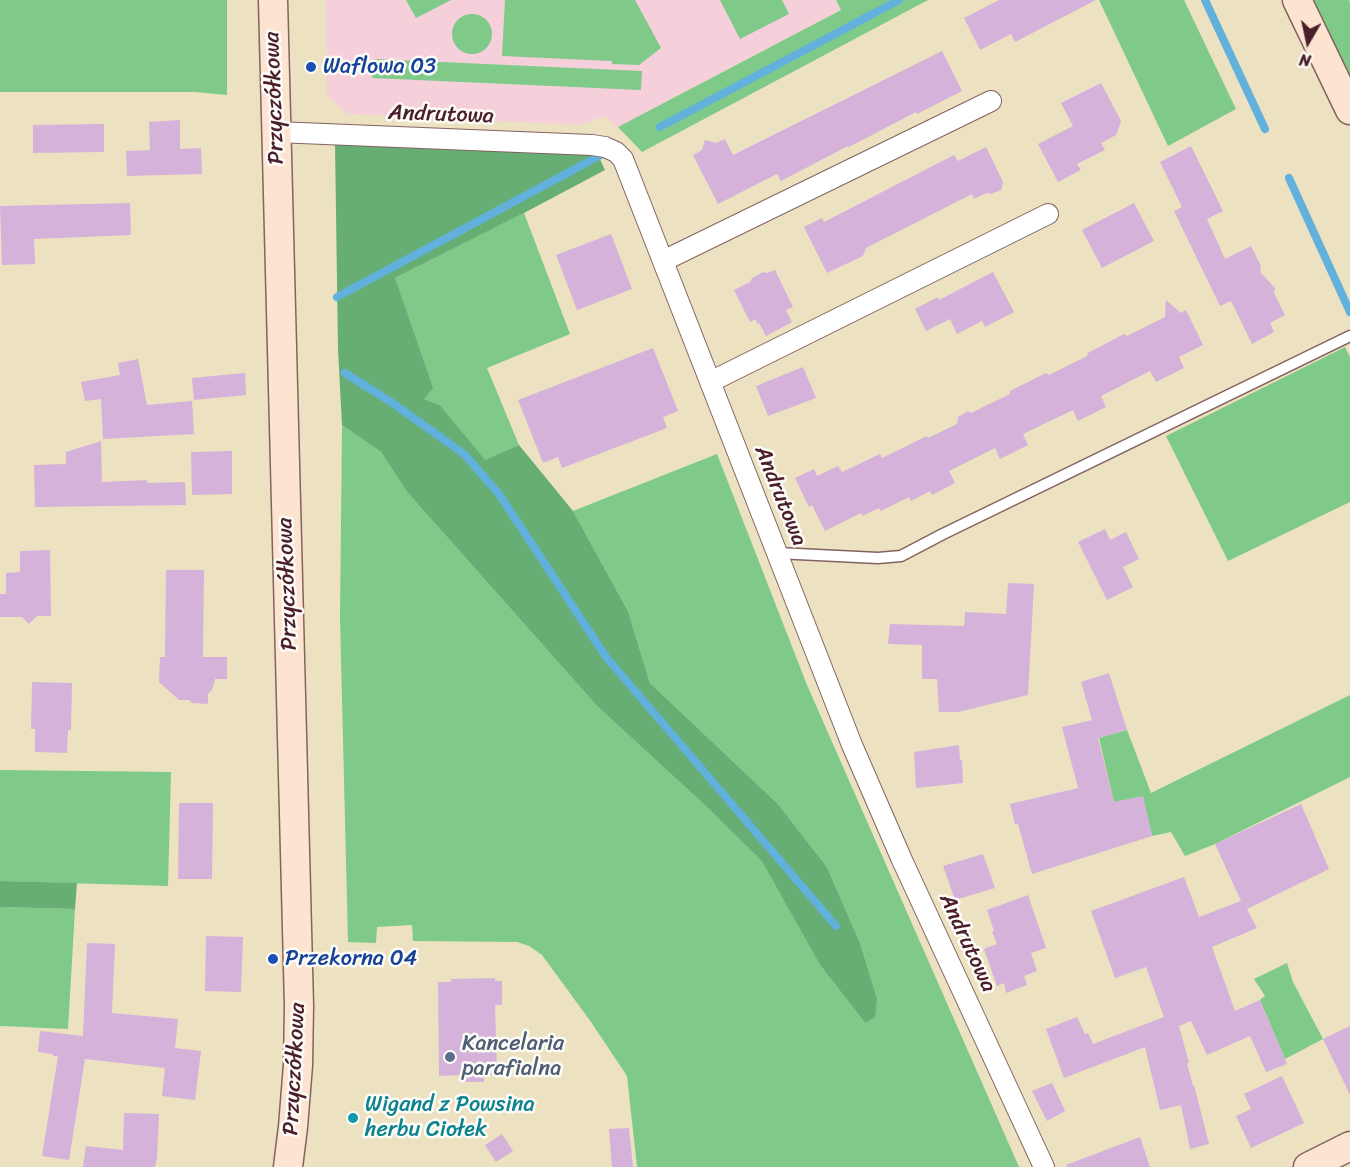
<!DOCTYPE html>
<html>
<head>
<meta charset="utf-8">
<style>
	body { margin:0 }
	#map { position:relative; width:1350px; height:1167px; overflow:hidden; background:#ece2c1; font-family:Sriracha,sans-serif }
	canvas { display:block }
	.north { position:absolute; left:1278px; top:12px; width:60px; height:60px; -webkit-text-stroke:4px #fdfcf7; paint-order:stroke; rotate:189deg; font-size:16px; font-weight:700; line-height:24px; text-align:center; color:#4a1f2b }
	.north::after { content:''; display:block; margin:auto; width:21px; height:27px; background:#4a1f2b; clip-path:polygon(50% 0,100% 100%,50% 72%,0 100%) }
</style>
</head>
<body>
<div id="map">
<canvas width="1350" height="1167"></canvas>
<div class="north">N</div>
</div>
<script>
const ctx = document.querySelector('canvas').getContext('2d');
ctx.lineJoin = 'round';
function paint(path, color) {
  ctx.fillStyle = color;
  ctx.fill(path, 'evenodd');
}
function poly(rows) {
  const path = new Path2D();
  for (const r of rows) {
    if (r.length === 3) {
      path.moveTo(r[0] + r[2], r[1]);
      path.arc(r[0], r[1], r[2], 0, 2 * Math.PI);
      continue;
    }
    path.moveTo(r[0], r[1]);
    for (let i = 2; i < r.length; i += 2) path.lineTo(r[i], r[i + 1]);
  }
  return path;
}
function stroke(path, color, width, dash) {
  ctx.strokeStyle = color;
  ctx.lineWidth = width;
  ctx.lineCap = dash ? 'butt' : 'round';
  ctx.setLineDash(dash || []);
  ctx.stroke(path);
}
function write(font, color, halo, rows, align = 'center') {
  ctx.font = font + ' Sriracha,sans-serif';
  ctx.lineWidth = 5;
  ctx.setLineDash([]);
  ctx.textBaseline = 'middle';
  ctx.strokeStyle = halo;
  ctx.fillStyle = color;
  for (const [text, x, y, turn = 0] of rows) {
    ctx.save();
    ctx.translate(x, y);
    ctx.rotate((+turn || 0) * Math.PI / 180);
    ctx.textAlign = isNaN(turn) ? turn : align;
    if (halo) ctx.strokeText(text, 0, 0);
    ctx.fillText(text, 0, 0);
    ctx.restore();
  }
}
const built = poly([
	[326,0,859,0,618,127,604,116,580,125,348,114,327,95]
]);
const green = poly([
	[0,0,227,0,227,95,195,92,0,92],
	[406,0,451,0,416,18],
	[505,0,635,0,661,48,639,65,612,64,612,61,502,56],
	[720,0,782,0,789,14,740,39],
	[836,0,928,0,642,152,618,127,841,10],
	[1099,0,1184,0,1236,109,1168,146],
	[1312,0,1349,0,1350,3,1350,83],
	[472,34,20],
	[373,59,642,71,641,90,372,78],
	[524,213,570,334,487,368,519,445,485,461,440,405,424,399,395,278],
	[1345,347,1350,357,1350,502,1228,561,1166,436],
	[342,425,381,452,407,492,597,706,709,809,763,861,820,965,865,1023,877,998,860,943,827,867,778,804,650,683,628,611,573,511,717,454,807,685,1019,1167,637,1167,627,1076,591,1022,542,955,529,946,517,942,413,941,412,925,377,927,376,943,348,942,340,618],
	[1350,695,1350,777,1215,844,1185,856,1171,832,1152,836,1143,797,1114,802,1099,738,1127,730,1151,793],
	[0,770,171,772,168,886,0,881],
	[0,907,75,909,68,1029,0,1026],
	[1287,963,1293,982,1323,1039,1285,1059,1260,1000,1265,996,1254,979]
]);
const forest = poly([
	[335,144,597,153,605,170,524,213,395,278,433,388,424,399,440,405,485,460,519,445,573,511,628,611,650,683,778,804,827,867,860,943,877,998,875,1017,865,1023,820,965,762,861,709,809,597,706,407,492,381,452,342,425,338,349],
	[0,881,77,883,75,909,0,907]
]);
const stream = poly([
	[1205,0,1265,129],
	[660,127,899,0],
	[1289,178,1350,312],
	[337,297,599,156],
	[345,373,394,404,464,454,499,494,606,657,836,926]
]);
const building = poly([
	[999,0,1096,0,1015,42,1011,34,980,50,964,18],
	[942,51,962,91,917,114,916,112,849,147,848,146,781,181,777,174,718,204,693,155,702,150,705,140,716,143,725,139,733,155],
	[1101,83,1121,121,1116,135,1101,143,1105,150,1077,164,1081,170,1058,182,1038,144,1073,126,1061,103],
	[180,120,180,149,201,148,202,174,127,176,126,151,150,150,149,122],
	[104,124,104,152,33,153,33,125],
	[1191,146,1223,211,1207,219,1225,259,1251,246,1261,266,1260,272,1275,288,1274,293,1285,315,1270,323,1274,332,1252,344,1231,301,1220,306,1174,211,1182,207,1160,162],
	[986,147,1003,182,1001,190,991,194,987,193,974,199,972,194,866,248,863,256,827,273,804,227,822,218,824,222,954,155,958,161],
	[130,203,131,235,34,239,35,264,2,265,0,206],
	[1134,203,1154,241,1102,268,1082,230],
	[611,234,632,289,577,310,556,255],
	[775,270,793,307,786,310,792,322,766,336,759,323,758,324,755,319,750,322,734,290,750,282,752,278,763,272,767,273],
	[993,272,1014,312,985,327,982,321,957,334,950,319,926,331,915,309,938,297,939,300],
	[1166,300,1181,313,1186,310,1203,345,1179,357,1184,368,1156,382,1150,371,1101,396,1106,407,1078,421,1073,410,1023,434,1028,445,1000,459,995,448,949,471,955,483,932,495,930,491,911,501,909,497,881,511,879,508,862,516,861,513,825,531,812,505,809,507,795,478,814,469,817,476,838,466,842,472,880,454,882,458,927,436,928,438,957,424,958,417,968,411,971,413,1010,394,1010,391,1046,373,1049,375,1087,356,1088,353,1124,334,1127,336,1165,317],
	[653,348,678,411,663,417,667,428,562,468,558,457,543,463,518,400],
	[138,359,147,405,192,401,194,434,103,439,101,399,85,401,81,382,120,375,118,363],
	[803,367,816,398,768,416,756,386],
	[245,373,246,395,194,400,192,378],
	[101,441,102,482,147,480,147,483,185,482,186,505,35,507,34,465,66,464,66,452],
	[232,451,232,494,192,495,191,452],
	[1105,529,1110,540,1126,532,1139,559,1123,567,1133,587,1107,600,1078,542],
	[50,550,51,616,37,616,29,624,22,617,0,617,0,594,6,594,6,573,20,572,20,551],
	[166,570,204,570,203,657,227,657,227,679,215,679,212,690,208,694,208,704,192,703,189,700,179,700,159,682,160,657,165,657],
	[1008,583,1034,584,1028,695,958,712,939,712,937,679,922,679,922,645,888,644,890,624,964,626,965,612,1006,614],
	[1109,673,1127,730,1098,738,1114,802,1143,796,1152,836,1032,874,1018,824,1015,824,1010,804,1078,788,1062,727,1092,720,1081,682],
	[32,682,72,683,71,730,68,730,67,753,35,752,35,729,31,729],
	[959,745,960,760,962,760,963,783,916,788,914,752],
	[179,803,213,803,212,879,178,879],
	[1301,804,1329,869,1247,909,1257,928,1212,947,1235,1011,1260,1000,1287,1064,1266,1072,1250,1036,1207,1055,1191,1021,1179,1026,1189,1063,1187,1063,1193,1086,1194,1085,1209,1144,1190,1149,1181,1105,1160,1110,1145,1047,1064,1078,1046,1029,1077,1017,1085,1034,1088,1033,1093,1044,1164,1017,1146,967,1115,978,1091,911,1184,877,1199,917,1241,901,1215,844],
	[983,854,995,888,955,900,943,866],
	[1028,895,1046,948,1031,953,1037,971,1024,976,1027,985,1006,993,1004,983,997,986,984,949,997,944,992,932,994,931,987,910],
	[206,936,243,937,241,992,205,991],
	[87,943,115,944,112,1013,178,1019,175,1048,201,1051,195,1100,162,1096,165,1068,85,1059,69,1160,42,1156,58,1056,53,1056,53,1054,38,1052,40,1031,83,1036],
	[495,978,495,981,502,981,502,1005,495,1005,497,1075,484,1075,484,1082,462,1082,462,1075,439,1076,438,982,451,982,451,979],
	[1350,1026,1350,1095,1323,1039],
	[1282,1076,1304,1123,1251,1148,1236,1116,1251,1109,1244,1094],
	[1052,1083,1065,1111,1047,1121,1032,1091],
	[124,1113,159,1114,157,1158,155,1167,83,1167,86,1146,123,1150],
	[629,1128,633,1167,612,1167,609,1129],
	[502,1134,513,1151,496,1162,485,1145],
	[1140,1137,1150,1167,1067,1167,1066,1165]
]);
const lane = poly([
	[777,553,878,558,901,556,943,534,1350,336]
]);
const street = poly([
	[276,132,592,145,605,147,616,152,623,159,852,745,902,860,1044,1167],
	[663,261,991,101],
	[710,382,1048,214]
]);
const secondary = poly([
	[273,0,299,1006,298,1065,293,1127,288,1167],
	[1297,0,1350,110],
	[1308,1167,1350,1146]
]);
const markers = [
	[311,67,6,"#1a4fb4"],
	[273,959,6,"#1a4fb4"],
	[450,1057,6,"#5c6f8a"],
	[353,1118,6,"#0f9aa8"]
];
const transitNames = [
	["Waflowa 03",323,67],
	["Przekorna 04",285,959]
];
const streetNames = [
	["Przyczółkowa",275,98,-92],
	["Andrutowa",441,115,2],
	["Andrutowa",780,496,68],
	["Przyczółkowa",288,584,-92],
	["Andrutowa",967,943,65],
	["Przyczółkowa",295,1069,-87]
];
const serviceNames = [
	["Kancelaria",462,1044],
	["parafialna",462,1069]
];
const cultureNames = [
	["Wigand z Powsina",365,1105],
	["herbu Ciołek",365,1130]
];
paint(built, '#f5cfda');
paint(green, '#7fca88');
paint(forest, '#67ae74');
stroke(stream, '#62b0dc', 8);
paint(building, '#d4b2da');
stroke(lane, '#836360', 13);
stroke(street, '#836360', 22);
stroke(secondary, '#836360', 31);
stroke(lane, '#fff', 10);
stroke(street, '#fff', 20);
stroke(secondary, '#fde4d1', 28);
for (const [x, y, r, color] of markers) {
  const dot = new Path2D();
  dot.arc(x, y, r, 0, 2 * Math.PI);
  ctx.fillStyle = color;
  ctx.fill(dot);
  stroke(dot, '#fdfcf7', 2);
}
write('22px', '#164399', '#fdfcf7', transitNames, 'left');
write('22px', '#4a1f2b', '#fdfcf7', streetNames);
write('22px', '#4e5e75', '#fdfcf7', serviceNames, 'left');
write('22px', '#0d838f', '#fdfcf7', cultureNames, 'left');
</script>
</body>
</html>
